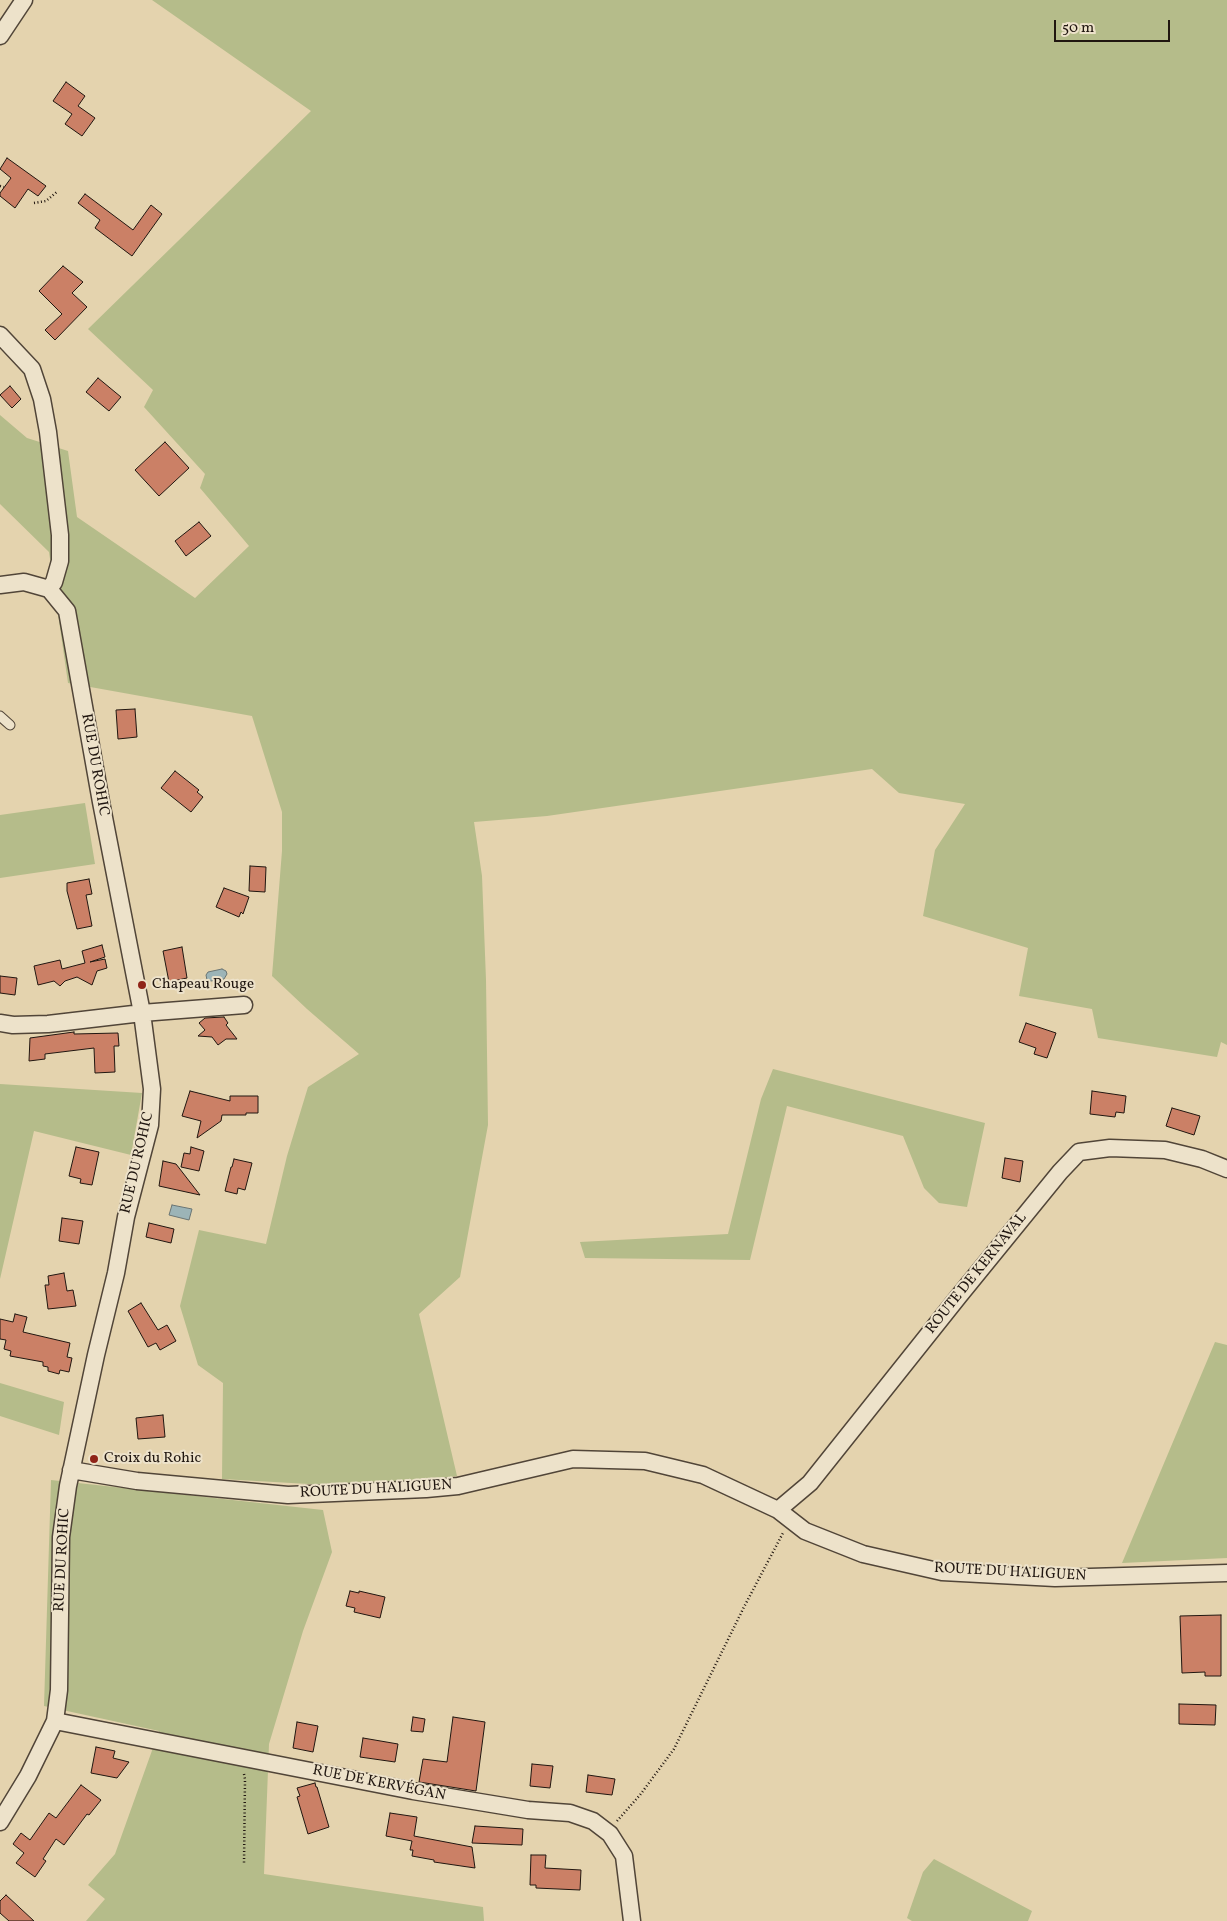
<!DOCTYPE html>
<html>
<head>
<meta charset="utf-8">
<style>
	body { margin:0 }
	#map { position:relative; width:1227px; height:1921px; overflow:hidden; background:#e4d3ae; font-family:Vollkorn,serif }
	canvas { display:block }
	.scale { position:absolute; left:1054px; top:20px; width:116px; height:22px; box-sizing:border-box; border:2px solid #201610; border-top:0; padding-left:6px; font-size:15px; line-height:18px; white-space:nowrap; color:#201610; -webkit-text-stroke:4px #ede2ca; paint-order:stroke }
</style>
</head>
<body>
<div id="map">
<canvas width="1227" height="1921"></canvas>
<div class="scale">50 m</div>
</div>
<script>
const ctx = document.querySelector('canvas').getContext('2d');
ctx.lineJoin = 'round';
function paint(path, color) {
  ctx.fillStyle = color;
  ctx.fill(path, 'evenodd');
}
function poly(rows) {
  const path = new Path2D();
  for (const r of rows) {
    path.moveTo(r[0], r[1]);
    for (let i = 2; i < r.length; i += 2) path.lineTo(r[i], r[i + 1]);
  }
  return path;
}
function stroke(path, color, width, dash) {
  ctx.strokeStyle = color;
  ctx.lineWidth = width;
  ctx.lineCap = dash ? 'butt' : 'round';
  ctx.setLineDash(dash || []);
  ctx.stroke(path);
}
function write(font, color, halo, rows, align = 'center') {
  ctx.font = font + ' Vollkorn,serif';
  ctx.lineWidth = 4;
  ctx.setLineDash([]);
  ctx.textBaseline = 'middle';
  ctx.strokeStyle = halo;
  ctx.fillStyle = color;
  for (const [text, x, y, turn = 0] of rows) {
    ctx.save();
    ctx.translate(x, y);
    ctx.rotate((+turn || 0) * Math.PI / 180);
    ctx.textAlign = isNaN(turn) ? turn : align;
    if (halo) ctx.strokeText(text, 0, 0);
    ctx.fillText(text, 0, 0);
    ctx.restore();
  }
}
const green = poly([
	[152,0,1227,0,1227,1045,1221,1042,1217,1057,1098,1038,1092,1009,1019,996,1028,948,923,916,935,850,965,804,899,793,872,769,547,816,474,822,482,876,486,980,488,1125,460,1277,419,1314,457,1476,422,1481,326,1485,222,1479,223,1383,198,1365,180,1306,199,1230,266,1244,287,1156,308,1087,359,1054,307,1009,272,976,282,851,282,812,252,716,68,683,49,552,0,504,0,415,27,438,68,451,77,517,195,598,249,546,200,488,205,474,144,407,153,390,88,329,311,111],
	[85,803,95,864,0,878,0,815],
	[773,1069,985,1123,967,1207,939,1203,924,1188,903,1136,787,1106,750,1260,585,1258,580,1242,728,1234,761,1099],
	[0,1084,142,1093,131,1155,34,1131,0,1279],
	[1215,1342,1227,1345,1227,1558,1122,1563],
	[0,1383,64,1402,59,1435,0,1416],
	[51,1480,323,1510,332,1552,303,1631,269,1744,264,1874,483,1907,484,1921,86,1921,105,1899,88,1885,115,1854,159,1731,44,1706],
	[934,1859,1032,1911,1028,1921,912,1921,907,1918,923,1872]
]);
const water = poly([
	[222,969,226,971,227,974,224,979,211,981,207,980,206,975,208,972,222,969],
	[172,1205,192,1209,189,1220,169,1215,172,1205]
]);
const building = poly([
	[66,82,85,96,78,106,95,118,82,136,65,124,72,114,53,101,66,82],
	[7,158,46,186,38,196,28,189,15,208,0,196,0,193,11,178,0,169,7,158],
	[85,194,133,230,151,205,162,214,132,256,95,228,100,220,78,203,85,194],
	[63,266,83,282,72,293,87,307,55,340,45,330,62,314,39,291,63,266],
	[98,378,121,397,109,411,86,392,98,378],
	[10,386,21,399,12,408,0,395,10,386],
	[165,442,189,468,159,496,135,470,165,442],
	[199,522,211,536,186,556,175,541,199,522],
	[135,709,137,737,118,739,116,710,135,709],
	[175,771,199,790,197,792,203,797,191,812,161,788,175,771],
	[250,866,266,867,265,892,249,891,250,866],
	[89,879,92,894,86,895,92,926,77,929,67,891,67,883,89,879],
	[224,888,249,897,243,914,241,912,239,917,216,907,224,888],
	[102,945,105,957,90,962,105,959,107,968,97,971,92,985,77,977,65,981,60,986,54,981,38,985,34,966,60,960,62,969,85,963,82,951,102,945],
	[182,947,187,978,169,982,163,951,182,947],
	[0,976,17,978,15,995,0,993,0,976],
	[224,1017,228,1023,226,1025,237,1039,226,1039,218,1045,212,1037,198,1036,205,1030,199,1023,205,1018,224,1017],
	[1026,1023,1056,1033,1047,1058,1034,1054,1036,1048,1019,1042,1026,1023],
	[74,1032,74,1034,118,1033,119,1046,114,1046,115,1072,95,1073,94,1048,45,1054,45,1059,29,1061,30,1038,74,1032],
	[190,1091,230,1101,230,1096,258,1096,258,1113,246,1113,246,1115,222,1115,221,1121,197,1138,201,1121,182,1116,190,1091],
	[1092,1091,1126,1096,1124,1113,1116,1112,1115,1117,1090,1114,1092,1091],
	[1172,1108,1200,1116,1194,1135,1166,1126,1172,1108],
	[76,1147,99,1152,92,1185,80,1183,81,1179,69,1176,76,1147],
	[191,1147,204,1151,199,1171,181,1167,184,1153,190,1154,191,1147],
	[1005,1158,1023,1161,1020,1182,1002,1178,1005,1158],
	[234,1159,252,1163,245,1190,238,1188,237,1194,225,1191,231,1167,232,1167,234,1159],
	[163,1161,176,1164,200,1195,159,1186,163,1161],
	[62,1218,83,1221,79,1244,59,1241,62,1218],
	[149,1223,174,1229,171,1243,146,1237,149,1223],
	[64,1273,67,1291,73,1290,76,1306,48,1309,45,1285,49,1285,48,1276,64,1273],
	[141,1303,158,1330,167,1325,176,1341,160,1350,156,1343,148,1347,128,1311,141,1303],
	[15,1314,27,1317,23,1332,70,1343,67,1357,72,1358,69,1372,60,1370,59,1374,48,1371,48,1367,43,1366,43,1362,10,1356,11,1351,4,1349,6,1340,0,1339,0,1319,13,1322,15,1314],
	[163,1415,165,1437,138,1439,136,1418,163,1415],
	[350,1591,359,1593,359,1591,385,1597,380,1618,354,1612,355,1608,346,1606,350,1591],
	[1221,1615,1221,1676,1205,1676,1205,1672,1182,1673,1180,1616,1221,1615],
	[1179,1704,1216,1705,1215,1725,1179,1724,1179,1704],
	[413,1717,425,1719,423,1732,411,1731,413,1717],
	[453,1717,485,1722,476,1791,419,1782,423,1759,447,1762,453,1717],
	[297,1722,318,1726,313,1752,293,1748,297,1722],
	[363,1738,398,1744,395,1762,360,1757,363,1738],
	[96,1747,115,1751,113,1758,129,1762,117,1778,91,1773,96,1747],
	[532,1764,553,1766,550,1788,530,1786,532,1764],
	[588,1775,615,1779,612,1795,586,1792,588,1775],
	[315,1783,316,1787,317,1787,329,1827,308,1834,297,1797,300,1796,297,1788,315,1783],
	[81,1785,101,1800,89,1815,87,1814,64,1845,56,1839,43,1859,46,1861,35,1877,16,1863,24,1853,13,1844,21,1833,30,1840,49,1813,56,1818,81,1785],
	[390,1813,417,1817,414,1836,472,1847,475,1868,434,1862,434,1860,412,1856,413,1850,410,1850,412,1841,386,1836,390,1813],
	[475,1826,523,1829,522,1845,472,1843,475,1826],
	[531,1855,546,1855,545,1868,581,1870,580,1890,536,1888,536,1885,530,1885,531,1855],
	[6,1895,34,1921,9,1921,0,1913,0,1901,6,1895]
]);
const path = poly([
	[0,186,4,187],
	[34,203,46,201,58,191],
	[244,1774,245,1779,244,1864],
	[617,1821,640,1795,674,1749,744,1607,783,1533]
]);
const service = poly([
	[0,716,10,725]
]);
const minor = poly([
	[0,36,24,0],
	[0,335,32,369,42,399,48,432,60,535,60,561,54,582,49,589,67,611,101,802,142,1013,152,1089,150,1125,126,1217,116,1273,96,1355,68,1486,61,1537,59,1690,55,1721,28,1776,0,1822],
	[0,585,24,582,49,589],
	[0,1023,13,1025,48,1024,142,1013,244,1005],
	[71,1470,137,1481,288,1495,426,1489,458,1486,573,1459,645,1461,703,1475,778,1510,805,1531,863,1554,942,1572,1055,1578,1227,1573],
	[778,1510,810,1483,959,1296,1060,1172,1079,1152,1110,1148,1165,1150,1202,1159,1227,1169],
	[55,1721,413,1791,528,1810,570,1813,593,1821,610,1834,624,1856,632,1921]
]);
const markers = [
	[142,985,5,"#8f2418"],
	[94,1459,5,"#8f2418"]
];
const streetNames = [
	["RUE DU ROHIC",94,765,80],
	["RUE DU ROHIC",138,1163,-77],
	["ROUTE DE KERNAVAL",977,1274,-51],
	["ROUTE DU HALIGUEN",376,1490,-3],
	["RUE DU ROHIC",63,1560,-87],
	["ROUTE DU HALIGUEN",1010,1573,3],
	["RUE DE KERVÉGAN",379,1784,11]
];
const poiNames = [
	["Chapeau Rouge",152,985],
	["Croix du Rohic",104,1459]
];
paint(green, '#b5bc8a');
paint(water, '#9cb4b7');
stroke(water, '#6a7574', 1);
paint(building, '#cb8066');
stroke(building, '#201610', 1);
stroke(service, '#514538', 11);
stroke(minor, '#514538', 19);
stroke(path, '#201610', 2.5, [1, 2.5]);
stroke(service, '#ede2ca', 9);
stroke(minor, '#ede2ca', 16);
for (const [x, y, r, color] of markers) {
  const dot = new Path2D();
  dot.arc(x, y, r, 0, 2 * Math.PI);
  ctx.fillStyle = color;
  ctx.fill(dot);
  stroke(dot, '#ede2ca', 2);
}
write('15px', '#201610', '#ede2ca', streetNames);
write('15px', '#201610', '#ede2ca', poiNames, 'left');
</script>
</body>
</html>
